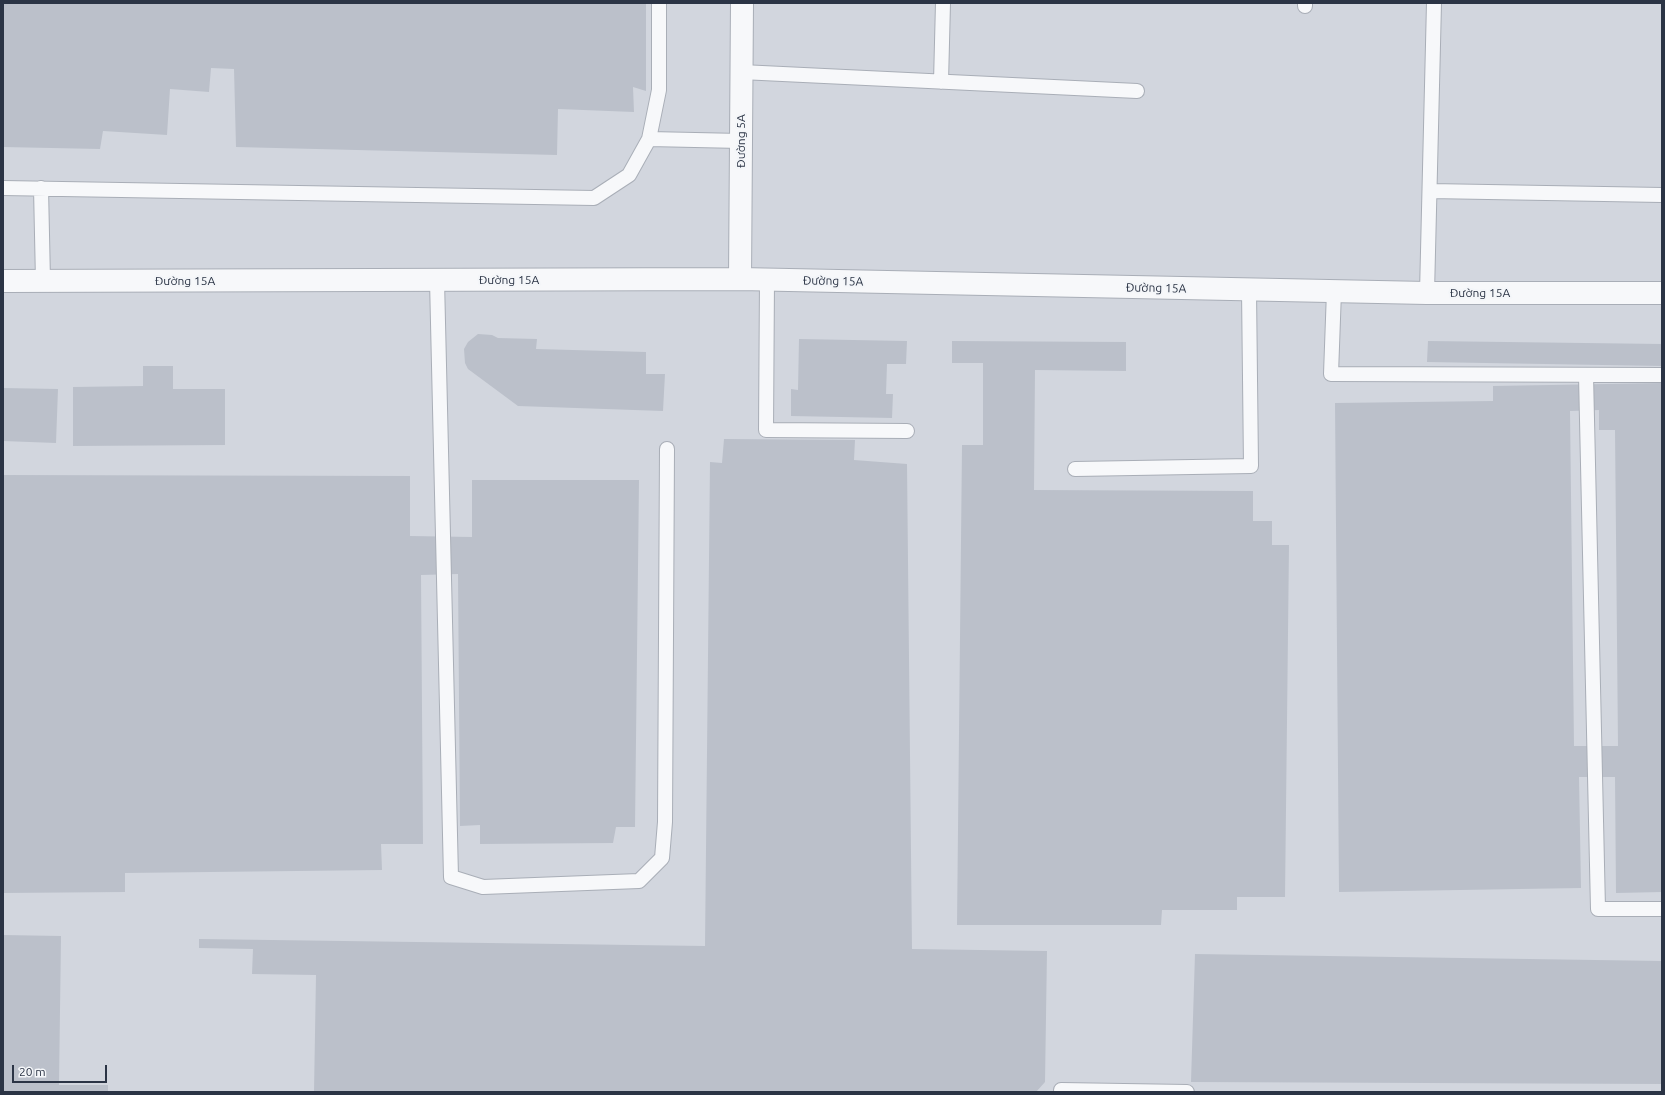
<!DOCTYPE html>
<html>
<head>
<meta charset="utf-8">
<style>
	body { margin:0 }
	#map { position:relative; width:1665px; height:1095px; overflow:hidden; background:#e4e7ec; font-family:Ubuntu,sans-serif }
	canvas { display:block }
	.frame { position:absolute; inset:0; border:4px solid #2b3445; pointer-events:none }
	.scale { position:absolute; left:12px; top:1065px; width:95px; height:18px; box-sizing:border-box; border:2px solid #2b3445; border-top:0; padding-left:5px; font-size:12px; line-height:14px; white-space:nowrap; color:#2b3445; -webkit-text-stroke:3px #f4f6f9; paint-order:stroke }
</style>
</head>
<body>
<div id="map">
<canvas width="1665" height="1095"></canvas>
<div class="frame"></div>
<div class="scale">20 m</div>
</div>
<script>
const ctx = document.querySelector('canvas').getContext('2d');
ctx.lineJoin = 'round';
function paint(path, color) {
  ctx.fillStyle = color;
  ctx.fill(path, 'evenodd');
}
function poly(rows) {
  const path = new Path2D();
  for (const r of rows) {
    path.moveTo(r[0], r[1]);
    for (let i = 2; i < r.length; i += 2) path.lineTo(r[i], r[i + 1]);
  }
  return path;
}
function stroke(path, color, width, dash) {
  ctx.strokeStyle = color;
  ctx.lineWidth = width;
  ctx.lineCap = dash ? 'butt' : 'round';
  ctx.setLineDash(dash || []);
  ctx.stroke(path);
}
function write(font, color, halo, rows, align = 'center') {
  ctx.font = font + ' Ubuntu,sans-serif';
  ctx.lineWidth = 4;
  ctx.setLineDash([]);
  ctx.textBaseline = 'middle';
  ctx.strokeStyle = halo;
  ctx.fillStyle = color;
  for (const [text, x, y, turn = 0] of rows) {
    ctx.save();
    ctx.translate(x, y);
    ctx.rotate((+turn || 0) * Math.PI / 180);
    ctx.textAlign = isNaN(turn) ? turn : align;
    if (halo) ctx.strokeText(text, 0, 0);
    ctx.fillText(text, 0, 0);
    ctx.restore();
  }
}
const built = poly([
	[3,3,1662,3,1662,1092,3,1092]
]);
const building = poly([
	[3,3,646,3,646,91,633,87,634,112,558,109,557,155,236,147,234,69,211,68,209,92,170,89,167,135,103,131,100,149,3,147],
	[478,334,492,335,498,338,537,339,536,349,646,352,646,374,665,374,663,411,518,406,468,369,465,363,464,349,468,342],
	[799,339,907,341,906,364,887,364,886,394,893,394,892,418,791,416,791,389,798,390],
	[952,341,1126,342,1126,371,1035,370,1034,490,1253,491,1253,521,1272,521,1272,545,1289,545,1285,897,1237,897,1237,910,1162,910,1161,925,957,925,962,445,983,445,983,363,952,363],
	[1428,341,1662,344,1662,366,1427,362],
	[143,366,173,366,173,389,225,389,225,445,73,446,73,387,143,386],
	[1662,383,1662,892,1616,893,1615,777,1579,777,1581,888,1339,892,1335,403,1493,401,1493,386],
	[1599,410,1599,430,1615,430,1618,746,1574,746,1570,411],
	[3,388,58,389,56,443,3,441],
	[724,439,855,440,854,460,907,464,912,949,1047,951,1045,1082,1036,1092,314,1092,316,975,252,974,253,949,199,948,199,939,705,946,710,462,722,463],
	[3,475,410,476,410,536,472,537,472,480,639,480,635,827,616,827,613,843,480,844,480,825,460,826,458,574,421,575,423,844,381,844,382,870,125,873,125,892,3,893],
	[3,935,61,936,59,1085,108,1085,108,1092,3,1092],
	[1195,954,1662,961,1662,1084,1191,1082]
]);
const lane = poly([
	[1305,3,1305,6],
	[741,72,1137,91],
	[941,82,943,3],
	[649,139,741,141],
	[3,188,594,198,629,175,649,139,659,90,659,3],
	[41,188,43,281],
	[1430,191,1662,195],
	[437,280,451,877,483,887,639,881,662,858,665,822,667,449],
	[767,280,766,430,907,431],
	[1334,291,1331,374,1662,375],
	[1427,293,1434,3],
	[1586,375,1598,909,1662,909],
	[1075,469,1251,466,1249,290],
	[1061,1090,1187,1092]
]);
const street = poly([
	[740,279,742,3],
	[3,281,740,279,1427,293,1662,293]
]);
const streetNames = [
	["Đường 5A",741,141,-90],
	["Đường 15A",509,280],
	["Đường 15A",185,281],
	["Đường 15A",833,281,1],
	["Đường 15A",1156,288,1],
	["Đường 15A",1480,293]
];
paint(built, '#d2d6de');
paint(building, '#bbc0ca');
stroke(lane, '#a9aeb7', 16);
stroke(street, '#a9aeb7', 24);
stroke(lane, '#f7f8fa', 14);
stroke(street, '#f7f8fa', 22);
write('12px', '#2b3445', '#f4f6f9', streetNames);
</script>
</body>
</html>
